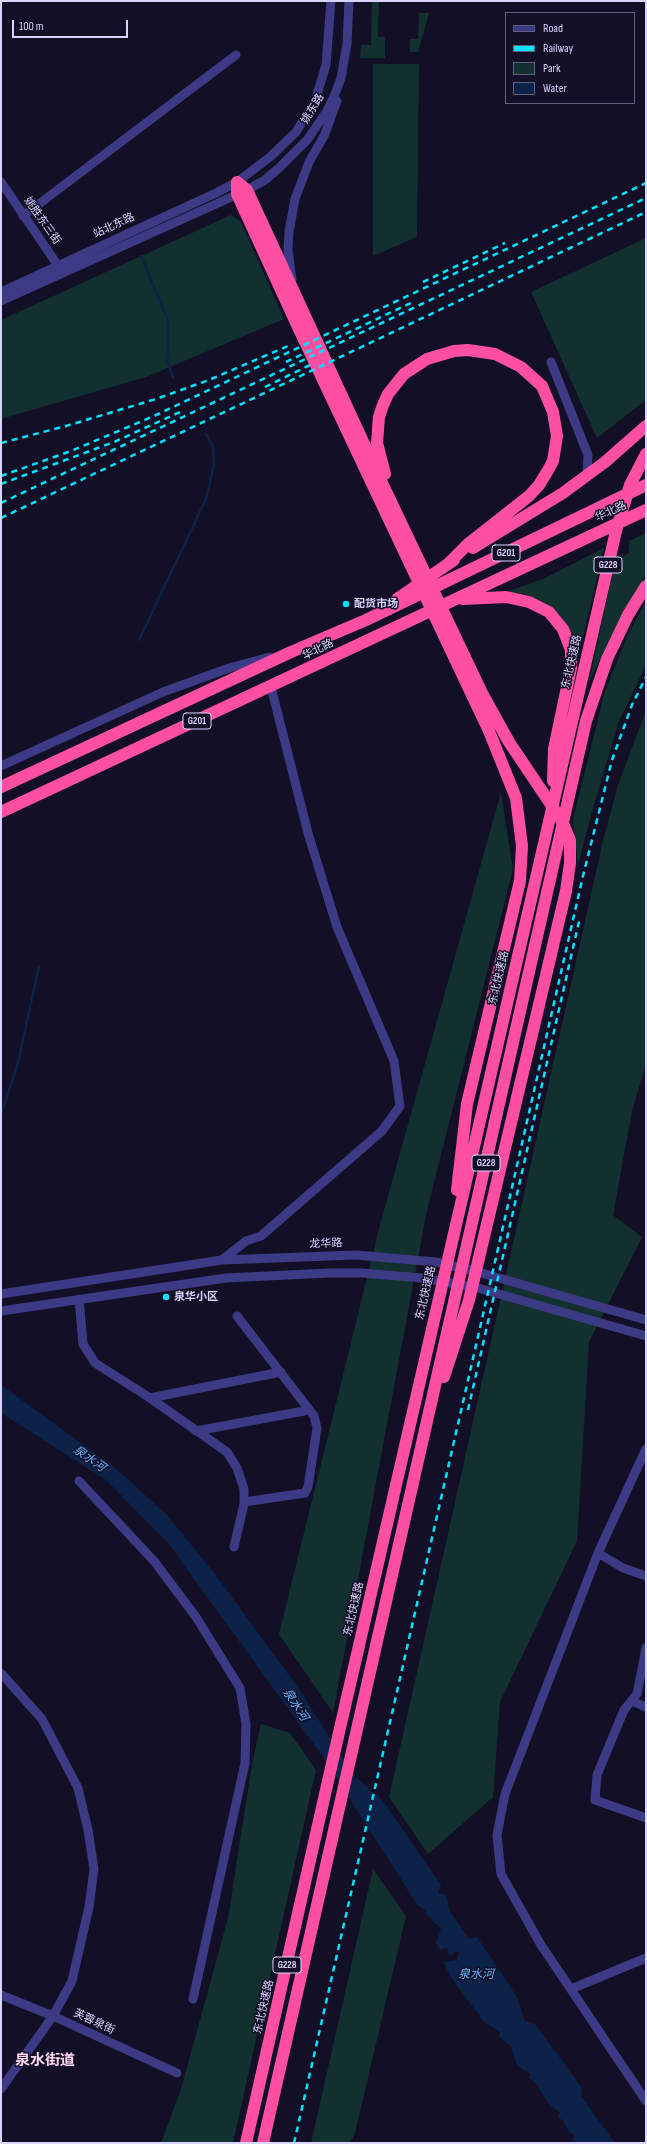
<!DOCTYPE html>
<html>
<head>
<meta charset="utf-8">
<style>
	body { margin:0 }
	#map { position:relative; width:647px; height:2144px; overflow:hidden; background:#130f26; font-family:"Sofia Sans Condensed",sans-serif }
	canvas { display:block }
	.frame { position:absolute; inset:0; border:2px solid #d9d4ff; pointer-events:none }
	.legend { position:absolute; left:505px; top:12px; width:130px; height:92px; box-sizing:border-box; background:#130f26; border:1px solid #625e7d; margin:0; padding:5px 7px; list-style:none; font-size:12px; color:#d9d4ff }
	.legend li { display:flex; align-items:center; gap:8px; height:20px }
	.legend b { width:20px; border:1px solid #625e7d }
	.scale { position:absolute; left:12px; top:20px; width:116px; height:18px; box-sizing:border-box; border:2px solid #d9d4ff; border-top:0; padding-left:5px; font-size:12px; line-height:14px; white-space:nowrap; color:#d9d4ff; -webkit-text-stroke:3px #130f26; paint-order:stroke }
</style>
</head>
<body>
<div id="map">
<canvas width="647" height="2144"></canvas>
<div class="frame"></div>
<ul class="legend">
<li><b style="height:5px;background:#3d3a85"></b>Road</li>
<li><b style="height:5px;background:#00e5ff"></b>Railway</li>
<li><b style="height:11px;background:#12302f"></b>Park</li>
<li><b style="height:11px;background:#0c2248"></b>Water</li>
</ul>
<div class="scale">100 m</div>
</div>
<script>
const ctx = document.querySelector('canvas').getContext('2d');
ctx.lineJoin = 'round';
function paint(path, color) {
  ctx.fillStyle = color;
  ctx.fill(path, 'evenodd');
}
function poly(rows) {
  const path = new Path2D();
  for (const r of rows) {
    path.moveTo(r[0], r[1]);
    for (let i = 2; i < r.length; i += 2) path.lineTo(r[i], r[i + 1]);
  }
  return path;
}
function stroke(path, color, width, dash) {
  ctx.strokeStyle = color;
  ctx.lineWidth = width;
  ctx.lineCap = dash ? 'butt' : 'round';
  ctx.setLineDash(dash || []);
  ctx.stroke(path);
}
function write(font, color, halo, rows, align = 'center') {
  ctx.font = font + ' "Sofia Sans Condensed","Noto Sans SC",sans-serif';
  ctx.lineWidth = 3;
  ctx.setLineDash([]);
  ctx.textBaseline = 'middle';
  ctx.strokeStyle = halo;
  ctx.fillStyle = color;
  for (const [text, x, y, turn = 0] of rows) {
    ctx.save();
    ctx.translate(x, y);
    ctx.rotate((+turn || 0) * Math.PI / 180);
    ctx.textAlign = isNaN(turn) ? turn : align;
    if (halo) ctx.strokeText(text, 0, 0);
    ctx.fillText(text, 0, 0);
    ctx.restore();
  }
}
const green = poly([
	[372,1,379,1,378,37,385,37,385,58,360,58,361,45,371,45],
	[419,13,429,13,418,52,410,52,410,39,418,39],
	[373,64,419,64,417,237,373,256],
	[231,215,241,222,284,319,146,377,1,419,1,320],
	[646,238,646,400,597,438,531,292],
	[646,533,646,575,614,631,589,682,615,561,629,553,629,541],
	[604,548,576,666,573,639,567,624,558,613,543,602,527,595,506,592,545,578],
	[646,601,646,665,619,721,592,812,578,865,573,819,605,691,628,635],
	[646,710,646,1064,632,1111,613,1215,642,1237,589,1342,577,1541,500,1702,493,1797,428,1854,389,1797,603,841,618,785],
	[501,792,513,869,427,1210,333,1713,279,1634,381,1221],
	[261,1724,290,1733,316,1770,233,2143,161,2143,181,2089,228,1918,252,1764],
	[373,1869,406,1916,355,2133,350,2143,311,2143]
]);
const water = poly([
	[1,1385,114,1467,166,1514,215,1574,297,1686,355,1777,383,1801,441,1885,438,1893,446,1895,450,1912,469,1939,477,1937,517,1997,525,2021,535,2024,582,2088,581,2096,615,2143,575,2143,573,2139,574,2134,569,2132,563,2121,557,2116,560,2113,548,2103,535,2082,529,2078,530,2073,523,2070,516,2063,511,2046,499,2037,500,2032,484,2022,450,1976,444,1962,457,1960,459,1952,455,1951,452,1956,449,1955,447,1948,440,1950,437,1946,436,1942,441,1929,426,1914,425,1910,418,1906,323,1757,168,1543,106,1480,1,1413]
]);
const stream = poly([
	[141,256,168,320,167,359,173,377],
	[139,640,206,499,214,465,213,446,206,434],
	[1,1114,18,1063,39,966]
]);
const minor = poly([
	[1,182,61,270],
	[23,216,236,55],
	[292,280,288,250,289,232,295,199,309,162,324,136,337,101],
	[1,292,216,193,237,182,270,157,296,132,315,101,326,65,331,1],
	[1,301,247,190,265,180,280,167,307,140,327,111,335,94,341,78,347,44,349,1],
	[551,362,588,455,587,476],
	[1,766,163,692,229,668,270,657],
	[222,1260,246,1241,261,1236,382,1131,400,1106,394,1061,337,927,308,833,271,687],
	[1,1294,222,1260,356,1255,436,1262,478,1272,646,1320],
	[79,1299,83,1344,95,1363,147,1396,227,1452,237,1468,244,1489,244,1504,234,1547],
	[1,1311,226,1278,329,1273,362,1273,422,1278,478,1288,646,1336],
	[237,1316,314,1416,317,1428,308,1487,305,1493,244,1502],
	[150,1398,281,1372],
	[196,1431,304,1411,308,1408],
	[646,1449,598,1553,566,1636,505,1794,497,1835,501,1874,541,1945,646,2101],
	[79,1481,154,1561,196,1617,240,1688,246,1724,245,1763,193,1999],
	[598,1553,623,1568,646,1576],
	[646,1648,637,1694,624,1710,597,1775,595,1800,646,1818],
	[1,1673,42,1719,78,1788,88,1830,94,1869,89,1907,72,1981,53,2016,1,2089],
	[632,1701,646,1707],
	[571,1989,646,1958],
	[1,1995,53,2016,177,2073]
]);
const highway = poly([
	[237,182,247,190,383,485,483,695,509,742,562,821,570,840,570,863,566,891,469,1300,444,1377],
	[237,182,237,194,298,327,489,731,516,798,522,846,520,881,467,1104,457,1190],
	[385,474,377,443,379,417,383,405,388,394,404,374,427,359,454,351,468,350,495,354,521,367,542,386,553,412,557,436,553,461,547,472,539,485,529,496,468,544,448,564],
	[473,548,563,493,605,462,646,426],
	[397,599,454,560],
	[463,599,506,597,529,602,549,612,563,629,571,650,571,668,554,749,553,781],
	[1,787,291,652,366,620,646,485],
	[1,812,646,510],
	[246,2143,340,1728,616,531,630,485,646,454],
	[263,2143,586,721,607,659,628,615,646,586]
]);
const rail = poly([
	[423,282,505,243],
	[286,362,415,301],
	[265,387,310,365],
	[1,443,66,426,156,399,209,380,288,346],
	[1,476,71,451,154,416,646,183],
	[1,484,114,442,180,412],
	[1,503,646,198],
	[1,518,646,212],
	[468,1410,580,917],
	[294,2143,583,876,612,760,632,705,646,677]
]);
const markers = [
	[346,604,4,"#00e5ff"],
	[166,1297,4,"#00e5ff"]
];
const shields = [
	[506,553,28],
	[608,565,28],
	[197,721,28],
	[486,1163,28],
	[287,1965,28]
];
const shieldNames = [
	["G201",506,553],
	["G228",608,565],
	["G201",197,721],
	["G228",486,1163],
	["G228",287,1965]
];
const streetNames = [
	["姚东路",313,109,-59],
	["姚胜东三街",42,221,55],
	["站北东路",114,226,-25],
	["华北路",611,512,-25],
	["华北路",318,650,-26],
	["东北快速路",572,662,-77],
	["东北快速路",499,978,-77],
	["龙华路",326,1244,-2],
	["东北快速路",426,1293,-77],
	["东北快速路",354,1609,-77],
	["东北快速路",264,2007,-77],
	["芙蓉泉街",94,2022,25]
];
const poiNames = [
	["配货市场",354,604],
	["泉华小区",174,1297]
];
const waterNames = [
	["泉水河",89,1459,35],
	["泉水河",295,1705,56],
	["泉水河",476,1975]
];
const districtNames = [
	["泉水街道",45,2061]
];
paint(green, '#12302f');
paint(water, '#0c2248');
stroke(stream, '#0c2248', 2.5);
stroke(minor, '#3d3a85', 9);
stroke(highway, '#ff4fa3', 12);
stroke(rail, '#00e5ff', 2.5, [6, 5]);
for (const [x, y, r, color] of markers) {
  const dot = new Path2D();
  dot.arc(x, y, r, 0, 2 * Math.PI);
  ctx.fillStyle = color;
  ctx.fill(dot);
  stroke(dot, '#130f26', 1.5);
}
for (const [x, y, w] of shields) {
  const box = new Path2D();
  box.roundRect(x - w / 2, y - 8, w, 16, 3);
  ctx.fillStyle = '#130f26';
  ctx.fill(box);
  stroke(box, '#d9d4ff', 1);
}
write('bold 10px', '#d9d4ff', null, shieldNames);
write('11px', '#d9d4ff', '#130f26', streetNames);
write('bold 11px', '#d9d4ff', '#130f26', poiNames, 'left');
write('italic 12px', '#62b6ff', '#130f26', waterNames);
write('bold 15px', '#ffd6f0', '#130f26', districtNames);
</script>
</body>
</html>
